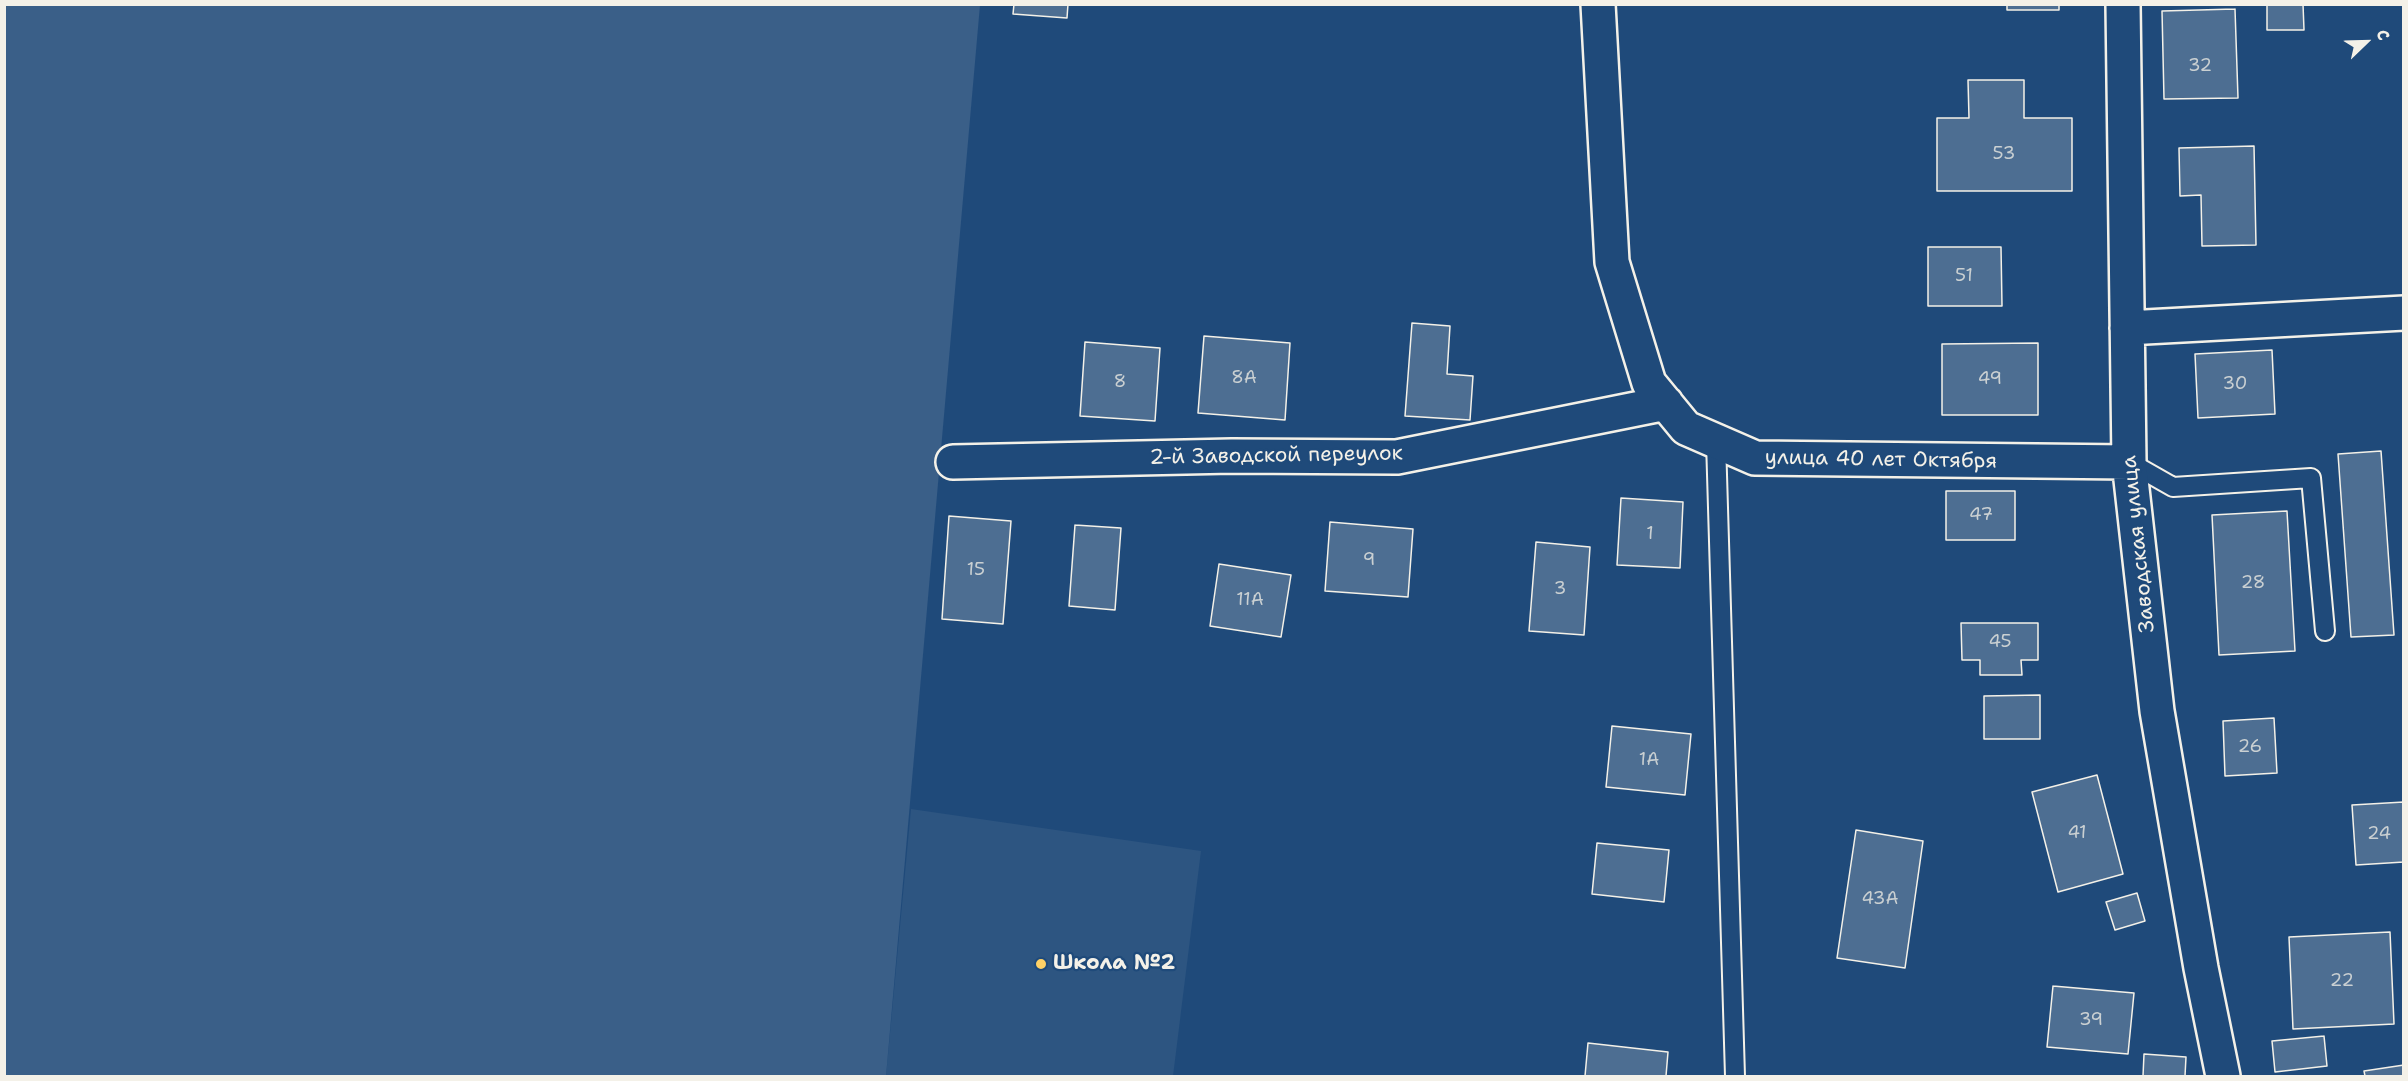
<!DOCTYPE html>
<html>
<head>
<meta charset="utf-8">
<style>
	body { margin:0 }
	#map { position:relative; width:2408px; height:1081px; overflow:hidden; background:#1f4a7a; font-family:"Shantell Sans",sans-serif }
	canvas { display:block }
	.frame { position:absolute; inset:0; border:6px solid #f4f1e8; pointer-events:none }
	.north { position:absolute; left:2336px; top:12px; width:60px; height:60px; -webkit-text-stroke:4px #1f4a7a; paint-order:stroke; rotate:67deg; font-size:16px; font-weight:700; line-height:24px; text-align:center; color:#f4f1e8 }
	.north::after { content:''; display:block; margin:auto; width:21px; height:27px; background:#f4f1e8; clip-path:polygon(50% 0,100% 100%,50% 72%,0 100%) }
</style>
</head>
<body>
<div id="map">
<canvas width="2408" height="1081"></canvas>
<div class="frame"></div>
<div class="north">С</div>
</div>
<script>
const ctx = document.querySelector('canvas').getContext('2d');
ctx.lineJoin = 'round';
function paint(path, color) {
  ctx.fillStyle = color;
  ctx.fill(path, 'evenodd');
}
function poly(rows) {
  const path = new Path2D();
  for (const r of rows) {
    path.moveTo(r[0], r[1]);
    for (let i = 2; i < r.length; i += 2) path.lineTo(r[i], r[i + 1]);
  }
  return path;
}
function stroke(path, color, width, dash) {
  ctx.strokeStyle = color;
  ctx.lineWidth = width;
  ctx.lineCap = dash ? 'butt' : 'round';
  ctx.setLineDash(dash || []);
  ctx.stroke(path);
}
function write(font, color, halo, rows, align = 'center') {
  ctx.font = font + ' "Shantell Sans",sans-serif';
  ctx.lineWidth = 4.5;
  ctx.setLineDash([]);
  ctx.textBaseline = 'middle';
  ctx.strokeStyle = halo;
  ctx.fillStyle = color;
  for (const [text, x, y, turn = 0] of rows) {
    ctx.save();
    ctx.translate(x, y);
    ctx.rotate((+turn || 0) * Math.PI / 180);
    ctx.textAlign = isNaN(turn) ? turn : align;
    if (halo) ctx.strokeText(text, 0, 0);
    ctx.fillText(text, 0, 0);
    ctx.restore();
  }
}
const built = poly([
	[911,809,1201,851,1173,1076,886,1076]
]);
const green = poly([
	[5,5,980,5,886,1076,5,1076]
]);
const building = poly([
	[1014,4,1068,4,1067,18,1013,14,1014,4],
	[2007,4,2059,4,2059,10,2007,10,2007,4],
	[2267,4,2303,4,2304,30,2267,30,2267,4],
	[2235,9,2238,98,2164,99,2162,11,2235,9],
	[1968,80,2024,80,2024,118,2072,118,2072,191,1937,191,1937,118,1969,118,1968,80],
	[2254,146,2256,245,2202,246,2201,195,2180,196,2179,148,2254,146],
	[1928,247,2001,247,2002,306,1928,306,1928,247],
	[1412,323,1450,326,1447,374,1473,376,1470,420,1405,416,1412,323],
	[1204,336,1290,343,1285,420,1198,413,1204,336],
	[1085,342,1160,348,1155,421,1080,416,1085,342],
	[2038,343,2038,415,1942,415,1942,344,2038,343],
	[2272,350,2275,414,2198,418,2195,354,2272,350],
	[2381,451,2394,635,2351,637,2338,454,2381,451],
	[1946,491,2015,491,2015,540,1946,540,1946,491],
	[1621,498,1683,502,1680,568,1617,565,1621,498],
	[2287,511,2295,651,2219,655,2212,515,2287,511],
	[949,516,1011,521,1003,624,942,619,949,516],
	[1330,522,1413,529,1408,597,1325,591,1330,522],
	[1075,525,1121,528,1115,610,1069,606,1075,525],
	[1536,542,1590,547,1584,635,1529,631,1536,542],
	[1219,564,1291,575,1281,637,1210,626,1219,564],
	[1961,623,2038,623,2038,660,2021,660,2022,675,1980,675,1980,660,1962,660,1961,623],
	[2040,695,2040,739,1984,739,1984,696,2040,695],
	[2274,718,2277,773,2225,776,2223,721,2274,718],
	[1612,726,1691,734,1685,795,1606,787,1612,726],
	[2097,775,2123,874,2058,892,2032,792,2097,775],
	[2404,802,2404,862,2356,865,2352,805,2404,802],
	[1856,830,1923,841,1905,968,1837,958,1856,830],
	[1597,843,1669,850,1664,902,1592,894,1597,843],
	[2137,893,2145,921,2115,930,2106,902,2137,893],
	[2390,932,2394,1024,2293,1029,2289,937,2390,932],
	[2053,986,2134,993,2128,1054,2047,1047,2053,986],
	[2324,1036,2327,1066,2275,1072,2272,1041,2324,1036],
	[1588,1043,1668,1052,1666,1076,1585,1076,1588,1043],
	[2144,1054,2186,1057,2185,1076,2143,1076,2144,1054],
	[2404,1065,2404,1076,2365,1076,2364,1071,2404,1065]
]);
const lane = poly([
	[1716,441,1735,1076],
	[2129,462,2173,487,2311,478,2325,631]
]);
const street = poly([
	[1598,4,1612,262,1649,383,1686,428,1755,458,2129,462],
	[2123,4,2129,462,2157,711,2201,968,2223,1076],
	[2127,328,2404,313],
	[953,462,1232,456,1397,457,1666,403]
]);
const markers = [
	[1041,964,6,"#ffd166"]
];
const numberNames = [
	["32",2200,66],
	["53",2004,154],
	["51",1964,276],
	["8А",1244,378],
	["49",1990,379],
	["8",1120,382],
	["30",2235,384],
	["47",1981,515],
	["1",1650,534],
	["9",1369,560],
	["15",976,570],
	["28",2253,583],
	["3",1560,589],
	["11А",1250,600],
	["45",2000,642],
	["26",2250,747],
	["1А",1649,760],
	["41",2077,833],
	["24",2379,834],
	["43А",1880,899],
	["22",2342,981],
	["39",2091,1020]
];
const streetNames = [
	["2-й Заводской переулок",1276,456,-1],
	["улица 40 лет Октября",1881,460,1],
	["Заводская улица",2139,544,-96]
];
const poiNames = [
	["Школа №2",1053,964]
];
paint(built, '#2d5581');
paint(green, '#3a5f88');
paint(building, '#4d6e92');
stroke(building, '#f4f1e8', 1.5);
stroke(lane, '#f4f1e8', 22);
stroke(street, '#f4f1e8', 38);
stroke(lane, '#1f4a7a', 18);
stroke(street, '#1f4a7a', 33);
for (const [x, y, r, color] of markers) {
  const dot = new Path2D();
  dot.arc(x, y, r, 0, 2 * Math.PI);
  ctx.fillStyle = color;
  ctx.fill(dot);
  stroke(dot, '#1f4a7a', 2);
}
write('18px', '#cad0d2', null, numberNames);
write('21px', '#f4f1e8', '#1f4a7a', streetNames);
write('bold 21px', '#f4f1e8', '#1f4a7a', poiNames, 'left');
</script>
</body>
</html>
